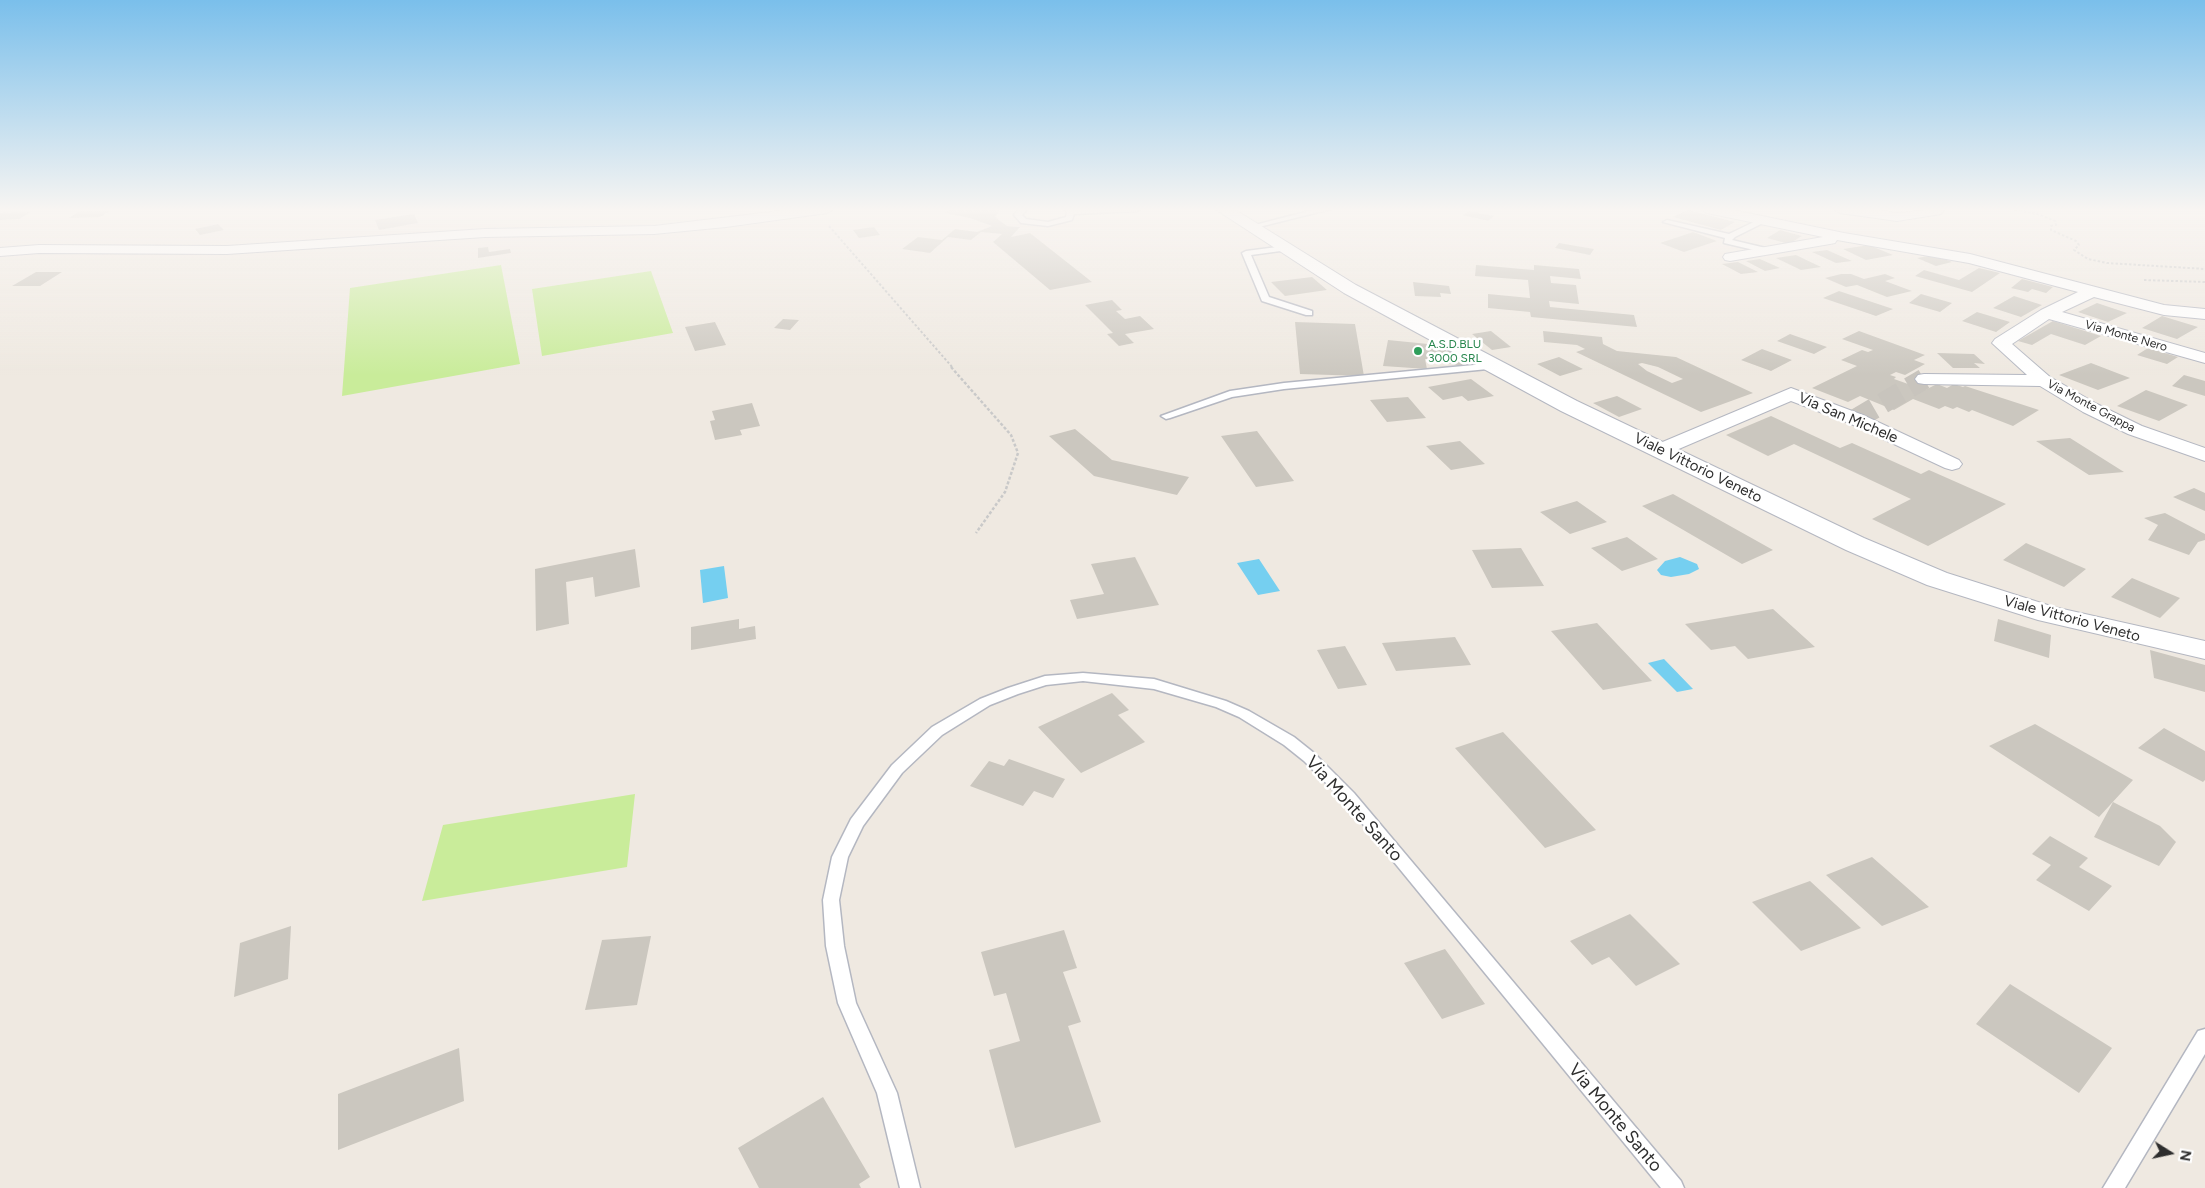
<!DOCTYPE html>
<html>
<head>
<meta charset="utf-8">
<style>
	body { margin:0 }
	#map { position:relative; width:2205px; height:1188px; overflow:hidden; background:#efe9e1; font-family:Figtree,sans-serif }
	canvas { display:block }
	.north { position:absolute; left:2145px; top:1128px; width:50px; height:50px; -webkit-text-stroke:4px #fff; paint-order:stroke; rotate:100deg; font-size:14px; font-weight:700; line-height:20px; text-align:center; color:#2e2e2e }
	.north::after { content:''; display:block; margin:auto; width:18px; height:22px; background:#2e2e2e; clip-path:polygon(50% 0,100% 100%,50% 72%,0 100%) }
</style>
</head>
<body>
<div id="map">
<canvas width="2205" height="1188"></canvas>
<div class="north">N</div>
</div>
<script>
const ctx = document.querySelector('canvas').getContext('2d');
ctx.lineJoin = 'round';
function paint(path, color) {
  ctx.fillStyle = color;
  ctx.fill(path, 'evenodd');
}
function poly(rows) {
  const path = new Path2D();
  for (const r of rows) {
    path.moveTo(r[0], r[1]);
    for (let i = 2; i < r.length; i += 2) path.lineTo(r[i], r[i + 1]);
  }
  return path;
}
function stroke(path, color, width, dash) {
  ctx.strokeStyle = color;
  ctx.lineWidth = width;
  ctx.lineCap = dash ? 'butt' : 'round';
  ctx.setLineDash(dash || []);
  ctx.stroke(path);
}
function write(font, color, halo, rows, align = 'center') {
  ctx.font = font + ' Figtree,sans-serif';
  ctx.lineWidth = 5;
  ctx.setLineDash([]);
  ctx.textBaseline = 'middle';
  ctx.strokeStyle = halo;
  ctx.fillStyle = color;
  for (const [text, x, y, turn = 0] of rows) {
    ctx.save();
    ctx.translate(x, y);
    ctx.rotate((+turn || 0) * Math.PI / 180);
    ctx.textAlign = isNaN(turn) ? turn : align;
    if (halo) ctx.strokeText(text, 0, 0);
    ctx.fillText(text, 0, 0);
    ctx.restore();
  }
}
const pitch = poly([
	[501,265,520,364,342,396,350,288],
	[651,271,673,333,542,356,532,289],
	[635,794,627,867,422,901,443,825]
]);
const water = poly([
	[1680,557,1697,564,1699,569,1689,574,1671,577,1661,575,1657,570,1665,561],
	[1259,559,1280,591,1258,595,1237,563],
	[724,566,728,598,703,603,700,570],
	[1664,659,1693,689,1677,692,1648,663]
]);
const building = poly([
	[952,209,1000,209,995,217,1007,226,1020,227,1011,237,1030,233,1092,282,1050,290,993,242,1002,234,981,232,971,240,948,237,930,253,902,249,918,237,942,240,955,229,977,232,992,226,970,218,945,213],
	[1688,210,1735,222,1721,230,1673,217],
	[80,211,110,211,100,217,69,218],
	[1469,211,1494,216,1488,221,1463,215],
	[31,212,19,219,0,220,0,213],
	[414,214,418,223,379,230,375,220],
	[218,224,224,230,200,235,195,229],
	[874,227,880,235,859,238,853,230],
	[1780,230,1802,236,1789,244,1767,238],
	[1693,232,1717,241,1684,252,1660,243],
	[1559,243,1594,249,1590,255,1555,248],
	[1869,245,1893,255,1866,260,1843,249],
	[488,247,489,252,510,249,511,253,478,258,478,248],
	[1827,250,1852,261,1836,263,1812,252],
	[1796,255,1821,267,1801,270,1776,258],
	[1934,255,1952,262,1936,266,1917,258],
	[1760,259,1780,268,1765,271,1746,261],
	[1738,262,1758,272,1741,274,1722,264],
	[1476,265,1534,270,1534,265,1579,269,1581,279,1550,276,1551,283,1576,285,1579,304,1549,301,1550,307,1634,315,1637,327,1531,317,1530,312,1488,308,1488,294,1530,298,1528,280,1475,276],
	[1979,268,2000,273,1972,292,1915,276,1924,270,1959,280],
	[36,272,62,272,40,286,12,286],
	[1841,274,1851,274,1864,279,1885,274,1895,278,1885,281,1912,291,1887,297,1857,285,1846,287,1825,278],
	[1312,277,1327,290,1285,296,1271,282],
	[2022,279,2053,287,2046,293,2032,289,2028,292,2011,288],
	[1413,282,1449,286,1451,294,1440,293,1441,297,1415,296],
	[1839,291,1893,309,1876,316,1823,298],
	[1921,294,1952,303,1940,312,1909,303],
	[2014,296,2042,305,2021,317,1993,308],
	[1112,300,1122,310,1116,311,1125,319,1140,316,1154,329,1125,334,1134,343,1119,346,1107,334,1113,333,1085,305],
	[2097,303,2127,313,2108,322,2078,312],
	[1977,312,2010,322,1996,332,1962,321],
	[2162,316,2198,327,2177,339,2142,328],
	[783,319,799,320,790,330,774,328],
	[2053,321,2101,336,2085,345,2051,334,2032,345,2018,341],
	[715,322,726,345,695,351,685,327],
	[1295,322,1355,324,1364,376,1300,374],
	[1491,331,1511,347,1492,350,1472,334],
	[1543,331,1602,337,1603,344,1617,351,1676,357,1753,393,1701,412,1576,352,1585,349,1577,345,1544,342],
	[1642,363,1658,367,1683,379,1672,383,1647,371,1638,364],
	[1859,331,1925,355,1914,360,1925,364,1905,375,1896,372,1890,375,1896,377,1894,379,1925,390,1937,384,1947,388,1954,384,1963,387,1965,386,2039,410,2013,426,1972,410,1969,412,1957,407,1953,409,1945,406,1939,409,1913,399,1894,410,1860,396,1848,402,1812,388,1857,366,1841,360,1862,350,1868,352,1873,350,1842,339],
	[1790,334,1827,347,1814,354,1777,341],
	[1388,340,1438,345,1464,358,1462,366,1425,359,1427,369,1383,366],
	[2148,348,2178,357,2167,364,2137,355],
	[1762,349,1792,360,1771,371,1741,360],
	[1937,353,1974,354,1985,364,1974,363,1980,368,1953,368],
	[1559,357,1583,369,1560,376,1537,364],
	[2091,363,2130,378,2098,390,2059,375],
	[2184,375,2205,381,2205,396,2172,386],
	[1471,379,1494,396,1468,401,1462,396,1443,400,1428,387],
	[2146,390,2188,405,2159,421,2117,406],
	[1617,396,1642,409,1619,417,1593,403],
	[1408,397,1426,418,1387,422,1370,400],
	[752,403,760,426,740,430,742,435,715,440,710,421,715,420,712,411],
	[1771,416,1840,448,1852,443,1921,474,1929,470,2006,504,1928,546,1872,519,1911,499,1794,444,1768,456,1726,435],
	[1075,429,1112,460,1189,477,1177,495,1094,476,1049,436],
	[1257,431,1294,481,1256,487,1221,436],
	[2070,438,2124,472,2089,475,2036,441],
	[1460,441,1485,464,1451,470,1426,446],
	[2194,488,2205,493,2205,511,2173,497],
	[1673,494,1773,550,1742,564,1642,506],
	[1577,501,1607,522,1570,534,1540,512],
	[2165,513,2205,534,2205,540,2198,542,2189,555,2148,540,2158,525,2144,518],
	[1627,537,1658,559,1622,571,1591,548],
	[2026,543,2086,569,2064,587,2003,560],
	[1521,548,1544,586,1492,588,1472,550],
	[635,549,640,587,595,597,593,577,566,582,569,624,536,631,535,569],
	[1135,557,1159,605,1077,619,1070,600,1104,594,1091,564],
	[2132,578,2180,598,2160,618,2111,597],
	[1773,609,1815,647,1748,659,1735,646,1711,650,1685,624],
	[739,619,739,629,755,626,756,639,691,650,691,627],
	[1998,619,2051,635,2049,658,1994,641],
	[1597,623,1652,681,1603,690,1551,631],
	[1455,637,1471,665,1396,671,1382,643],
	[1345,646,1367,685,1338,689,1317,650],
	[2150,650,2205,665,2205,692,2154,678],
	[1112,693,1129,710,1118,715,1145,742,1081,773,1038,727],
	[2035,724,2133,780,2099,817,1989,746],
	[2164,728,2205,751,2205,780,2203,782,2138,748],
	[1503,732,1596,830,1545,848,1455,748],
	[1009,759,1065,779,1053,798,1034,791,1023,806,970,786,989,761,1004,766],
	[2113,802,2160,826,2176,842,2159,866,2094,837],
	[2050,836,2088,858,2079,867,2112,886,2089,911,2036,880,2051,865,2032,854],
	[1872,857,1929,907,1882,926,1826,875],
	[1810,881,1861,928,1801,951,1752,902],
	[1630,914,1680,964,1636,986,1609,957,1592,965,1570,941],
	[291,926,288,979,234,997,240,943],
	[1064,930,1077,968,1063,972,1081,1022,1068,1026,1101,1122,1015,1148,989,1050,1020,1041,1006,993,994,996,981,952],
	[651,936,637,1005,585,1010,602,940],
	[1445,949,1485,1004,1442,1019,1404,963],
	[2010,984,2112,1048,2079,1093,1976,1024],
	[459,1048,464,1101,338,1150,338,1094],
	[823,1097,870,1177,859,1184,861,1188,759,1188,738,1148]
]);
const streetTunnel = poly([
	[1856,419,1924,379]
]);
const pathFar1 = poly([
	[2010,209,2038,214,2055,221,2056,225,2051,226,2051,230,2076,241,2079,245,2074,250,2088,259,2107,263,2205,269],
	[829,226,953,368],
	[2144,280,2205,282]
]);
const path = poly([
	[951,367,1011,435,1018,453,1005,492,976,533]
]);
const lane = poly([
	[1019,209,1027,209,1022,215,1026,219,1048,222,1066,217,1067,212,1064,209,1141,209,1137,211,1074,214,1072,220,1048,226,1021,223,1014,215,1019,209],
	[1317,209,1331,209,1251,229,1247,227,1317,209],
	[1760,219,1767,221,1735,237,1732,240,1770,249,1771,251,1767,253,1724,243,1725,238,1663,222,1667,220,1729,234,1760,219],
	[1285,246,1288,246,1288,250,1251,255,1269,297,1312,311,1312,315,1306,315,1262,301,1242,253,1246,251,1285,246],
	[1495,363,1498,364,1498,368,1284,389,1232,397,1170,418,1166,419,1161,416,1230,391,1284,383,1495,363],
	[1083,673,1154,679,1226,701,1249,711,1294,737,1314,753,1354,793,1681,1181,1684,1188,1661,1188,1344,801,1304,761,1284,745,1239,717,1216,707,1154,689,1083,681,1046,685,1018,694,990,705,942,735,902,773,863,826,848,857,839,900,844,946,856,1003,897,1093,920,1188,900,1188,877,1093,838,1003,826,946,823,900,832,857,851,819,892,765,932,727,980,699,1008,688,1045,676,1083,673],
	[2205,1029,2205,1054,2125,1188,2103,1188,2198,1031,2205,1029]
]);
const street = poly([
	[796,209,834,209,827,213,726,227,654,234,485,237,227,254,39,253,0,256,0,248,39,245,227,246,485,229,654,226,796,209],
	[1700,209,1728,209,1844,233,1970,254,2164,305,2205,309,2205,319,2164,315,2094,297,2062,312,2205,353,2205,363,2049,319,2012,344,2050,377,2097,404,2142,426,2205,448,2205,461,2128,434,2083,412,2040,386,1924,384,1918,383,1915,379,1918,375,1924,374,2027,375,1992,343,1995,339,2041,310,2078,292,1969,263,1837,240,1835,243,1830,244,1730,261,1725,260,1723,257,1725,254,1823,237,1707,213,1700,209],
	[1833,209,1870,209,1897,213,1945,209,1941,214,1897,221,1840,213,1833,209],
	[1791,388,1863,415,1959,460,1962,464,1959,468,1952,470,1945,468,1849,423,1791,401,1667,454,1660,456,1653,454,1650,450,1653,446,1791,388]
]);
const secondary = poly([
	[1215,209,1234,209,1356,285,1577,401,1864,538,1947,573,2054,607,2205,641,2205,659,2038,620,1927,585,1846,550,1561,411,1344,293,1215,209]
]);
const markers = [
	[1418,351,5,"#2e9e5b"]
];
const farStreetnames = [
	["Via Monte Nero",2126,336,16],
	["Via Monte Grappa",2091,406,28]
];
const farLeisurenames = [
	["A.S.D.BLU",1428,344],
	["3000 SRL",1428,358]
];
const streetNames = [
	["Via San Michele",1848,418,23],
	["Viale Vittorio Veneto",1698,468,26],
	["Viale Vittorio Veneto",2072,619,15]
];
const nearStreetnames = [
	["Via Monte Santo",1354,809,48],
	["Via Monte Santo",1615,1118,50]
];
paint(pitch, '#c9ec9a');
paint(water, '#75cff0');
paint(building, '#cbc7bf');
stroke(streetTunnel, '#c8c4bd', 21, [21, 10]);
stroke(lane, '#b4b7c1', 3);
stroke(street, '#b4b7c1', 2);
stroke(secondary, '#b4b7c1', 2);
stroke(pathFar1, '#c9c9c9', 2, [2.5, 2]);
stroke(path, '#c9c9c9', 2.5, [3, 2]);
paint(lane, '#fff');
paint(street, '#fff');
paint(secondary, '#fff');
const sky = ctx.createLinearGradient(0, 0, 0, 375);
sky.addColorStop(0, '#7abfeb');
sky.addColorStop(0.56, '#f8f5f2');
sky.addColorStop(1, '#f8f5f200');
ctx.fillStyle = sky;
ctx.fillRect(0, 0, 2205, 375);
for (const [x, y, r, color] of markers) {
  const dot = new Path2D();
  dot.arc(x, y, r, 0, 2 * Math.PI);
  ctx.fillStyle = color;
  ctx.fill(dot);
  stroke(dot, '#fff', 2);
}
write('12px', '#2e2e2e', '#fff', farStreetnames);
write('12px', '#27864d', '#fff', farLeisurenames, 'left');
write('15px', '#2e2e2e', '#fff', streetNames);
write('18px', '#2e2e2e', '#fff', nearStreetnames);
</script>
</body>
</html>
